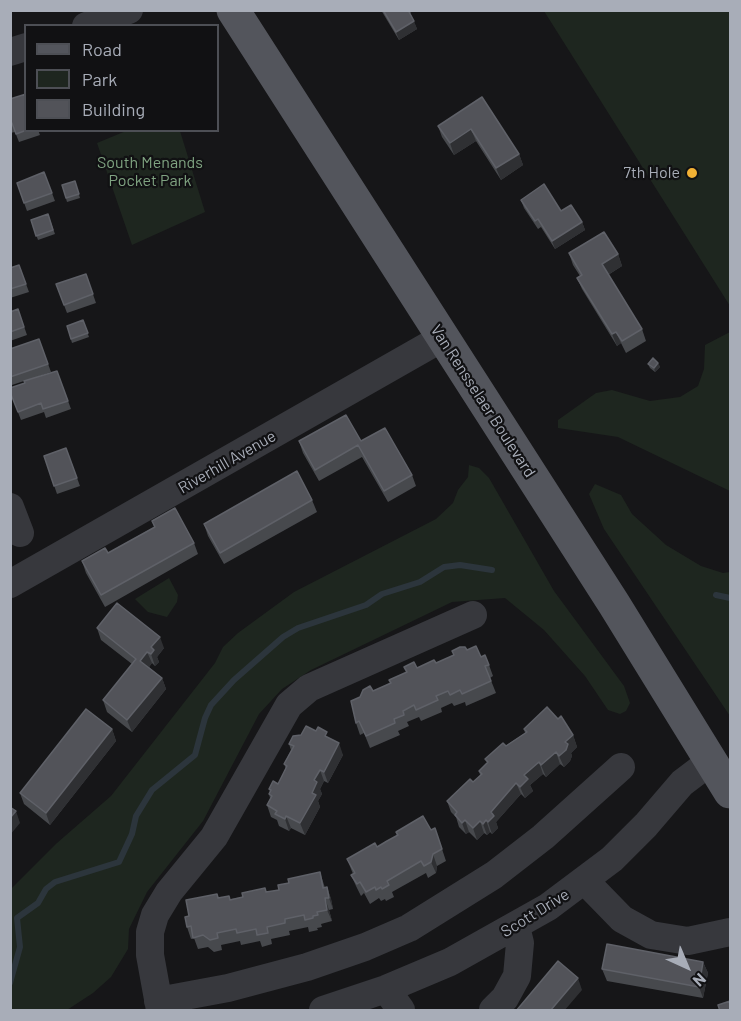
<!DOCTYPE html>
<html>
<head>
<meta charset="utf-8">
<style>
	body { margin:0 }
	#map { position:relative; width:741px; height:1021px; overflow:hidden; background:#161618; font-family:Barlow,sans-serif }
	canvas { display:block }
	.frame { position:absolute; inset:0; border:12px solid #a8adb8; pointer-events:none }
	.legend { position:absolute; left:24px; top:24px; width:195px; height:108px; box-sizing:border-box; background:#111113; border:2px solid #4d4f55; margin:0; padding:8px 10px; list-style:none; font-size:18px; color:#a8adb8 }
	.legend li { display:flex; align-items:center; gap:12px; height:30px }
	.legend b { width:30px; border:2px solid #4d4f55 }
	.north { position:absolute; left:657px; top:937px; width:60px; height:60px; -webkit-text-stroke:4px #111113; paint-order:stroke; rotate:136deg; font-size:16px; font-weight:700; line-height:24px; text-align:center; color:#a8adb8 }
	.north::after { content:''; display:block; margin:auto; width:21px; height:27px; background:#a8adb8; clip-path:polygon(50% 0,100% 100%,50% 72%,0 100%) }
</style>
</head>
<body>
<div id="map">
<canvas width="741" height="1021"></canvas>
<div class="frame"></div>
<ul class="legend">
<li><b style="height:8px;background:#53555c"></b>Road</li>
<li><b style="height:16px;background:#1e261f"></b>Park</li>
<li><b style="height:16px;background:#525359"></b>Building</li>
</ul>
<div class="north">N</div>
</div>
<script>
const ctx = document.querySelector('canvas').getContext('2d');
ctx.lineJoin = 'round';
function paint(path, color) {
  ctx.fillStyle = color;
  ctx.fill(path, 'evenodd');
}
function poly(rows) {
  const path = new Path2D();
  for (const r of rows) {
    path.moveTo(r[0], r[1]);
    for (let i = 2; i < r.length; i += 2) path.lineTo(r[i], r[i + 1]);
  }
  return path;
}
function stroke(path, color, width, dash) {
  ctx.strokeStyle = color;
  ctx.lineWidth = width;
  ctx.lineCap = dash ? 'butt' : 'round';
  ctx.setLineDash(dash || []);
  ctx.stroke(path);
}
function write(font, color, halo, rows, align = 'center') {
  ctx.font = font + ' Barlow,sans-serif';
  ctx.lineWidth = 4.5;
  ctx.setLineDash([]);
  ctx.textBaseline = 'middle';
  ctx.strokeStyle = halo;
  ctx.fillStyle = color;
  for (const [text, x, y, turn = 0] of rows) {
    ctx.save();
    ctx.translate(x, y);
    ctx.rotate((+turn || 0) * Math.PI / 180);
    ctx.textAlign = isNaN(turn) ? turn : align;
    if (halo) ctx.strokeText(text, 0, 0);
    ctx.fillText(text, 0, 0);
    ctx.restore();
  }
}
const green = poly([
	[544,11,730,11,730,306],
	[126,131,180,131,205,212,132,245,97,143],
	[730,332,730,491,618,437,558,428,558,420,596,393,612,390,650,401,680,397,698,386,704,369,705,345],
	[469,465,479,468,489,478,554,591,624,686,630,703,626,711,620,714,608,710,585,676,544,630,505,598,452,602,311,670,282,689,259,714,203,821,147,892,129,929,128,949,111,977,93,993,67,1010,11,1010,10,890,57,843,111,796,215,663,223,647,238,633,294,592,436,519,453,503,458,490,468,477],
	[595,484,621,495,632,514,666,545,701,566,723,573,730,572,730,716,604,529,589,494],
	[169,578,178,595,177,602,167,617,148,612,135,599]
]);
const stream = poly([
	[716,595,730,598],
	[10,983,20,947,17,918,38,903,46,889,55,882,119,862,132,834,136,816,152,790,195,755,205,718,211,705,234,680,283,637,298,628,366,605,382,594,420,582,444,567,460,565,492,570]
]);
const minor = poly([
	[86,26,129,10],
	[10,52,26,47],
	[10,507,20,533],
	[10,584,442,338],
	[585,881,622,919,651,935,688,941,730,932],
	[386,989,401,1010],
	[158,1001,228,988,307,967,365,947,409,928,494,875,543,837,621,767],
	[160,1010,150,955,150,932,155,915,169,892,214,837,289,705,309,688,473,615],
	[323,1010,386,989,450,962,548,907,612,859,646,825,682,783,711,761],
	[493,1010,505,998,517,976,520,943,516,927]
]);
const major = poly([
	[233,10,614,604,730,792]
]);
const wall = poly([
	[381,10,414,10,410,13,417,29,399,40],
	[482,97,519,154,523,165,501,180,476,141,454,155,442,137,438,126],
	[10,99,26,130,38,130,40,135,19,142,15,132,10,133],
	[44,172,55,201,27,211,17,183],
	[75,181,80,198,67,202,62,185],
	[521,200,561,211,582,222,585,230,555,249,541,227,538,229,524,208],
	[48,214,55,234,38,240,31,220],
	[569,253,618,254,622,266,608,275,642,329,646,341,626,353,621,343,617,346,582,289,577,278,580,276,573,265],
	[19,265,29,292,10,298,10,268],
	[86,274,96,303,67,313,56,284],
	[18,309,27,335,10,341,10,312],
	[83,320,89,337,72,343,67,326],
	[39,339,51,372,28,380,57,371,71,409,46,418,44,412,21,420,10,392,25,383,24,381,12,385,10,381,10,349],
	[658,363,660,367,655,372,650,368,648,364],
	[299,441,361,441,412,475,416,486,388,502,362,457,319,481,303,453],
	[66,448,80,486,57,494,44,456],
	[312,500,317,512,224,564,208,536,204,524],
	[152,521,194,543,198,554,105,607,86,573,82,561,108,553,154,527],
	[97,628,164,648,157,657,159,662,155,666,152,663,149,667,162,678,166,689,132,732,107,712,103,700,132,664,101,640],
	[467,650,481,657,489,665,493,676,490,678,496,693,466,706,465,702,454,706,452,703,441,708,442,712,421,721,419,717,407,722,409,726,398,731,400,735,370,748,364,733,360,735,356,723,373,691,390,683,417,668,436,663],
	[112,729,116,741,50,825,24,804,20,793],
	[524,729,573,735,577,747,571,753,572,756,570,761,564,767,560,764,546,777,543,774,530,785,533,791,525,798,521,794,496,822,498,828,492,834,490,832,487,835,484,833,477,840,469,832,466,834,459,827,456,817,451,812,447,801,473,782,480,775,479,771,487,763,485,759,525,733],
	[329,738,343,755,328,783,324,781,320,789,322,794,318,801,320,807,305,835,291,828,289,831,279,826,277,820,271,817,267,805,270,798,269,794,270,792,269,789,278,784,286,769,284,764,291,750,289,744],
	[435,828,446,861,437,866,436,873,428,878,426,873,392,892,394,897,386,901,385,899,381,901,379,898,370,904,364,893,361,896,356,886,351,875,353,874,347,859,377,847,397,836,396,832,431,830],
	[320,872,325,888,327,887,331,899,333,909,329,910,332,921,321,924,322,927,317,928,318,930,309,932,308,927,289,931,290,935,271,939,272,944,262,947,260,941,241,945,240,941,221,945,222,950,214,952,208,947,198,949,194,938,191,939,187,927,189,916,217,894,219,898,231,899,279,890,289,883],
	[703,962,708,973,703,998,607,981,602,969]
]);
const shadedWall = poly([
	[414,21,417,29,399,40,396,32],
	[471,129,476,141,454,155,450,143],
	[519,154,523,165,501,180,496,168],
	[582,222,585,230,555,249,552,241],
	[618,254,622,266,606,276,602,264],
	[616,332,621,343,617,346,612,334],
	[658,363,660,367,655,372,654,368],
	[160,637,164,648,157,657,159,662,155,666,151,654,151,647],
	[147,652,152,663,145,672,140,661],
	[162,678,166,689,132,732,127,720],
	[112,729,116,741,50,825,46,813],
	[573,735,577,747,571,753,572,756,570,761,564,767,559,756,565,742],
	[339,743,343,755,328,783,324,772],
	[556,752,560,764,546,777,541,765],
	[539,762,543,774,530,785,533,791,525,798,520,787,524,775],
	[320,770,324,781,320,789,322,794,318,801,320,807,305,835,300,823,312,793,314,780],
	[516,783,521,794,496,822,498,828,492,834,488,822,491,812],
	[16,811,20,823,10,835,10,818],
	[286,816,291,828,289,831,285,819],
	[465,820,469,832,466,834,462,823],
	[486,820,490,832,487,835,483,824],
	[480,821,484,833,477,840,473,828],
	[433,854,437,866,436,873,431,862],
	[327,887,331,899,333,909,329,898],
	[325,898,329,910,332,921,327,910],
	[703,962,708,973,703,998,699,987],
	[578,978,582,990,564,1011,550,1011]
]);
const building = poly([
	[383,10,408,10,414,21,396,32,383,10],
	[26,94,26,130,27,130,16,134,12,123,10,124,10,99,26,94],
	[482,97,519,154,496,168,471,129,450,143,438,126,482,97],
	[44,172,52,193,24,203,17,183,44,172],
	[75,181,79,194,66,198,62,185,75,181],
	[544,184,561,211,571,205,582,222,552,241,538,219,535,221,521,200,544,184],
	[48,214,53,230,36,236,31,220,48,214],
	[604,232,618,254,602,264,642,329,622,341,616,332,612,334,577,278,582,275,569,253,604,232],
	[19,265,26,284,10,289,10,268,19,265],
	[86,274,93,294,64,305,56,284,86,274],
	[18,309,24,327,10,332,10,312,18,309],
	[83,320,88,333,71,339,67,326,83,320],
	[39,339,48,364,10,377,10,349,39,339],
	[653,358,658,363,654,368,648,364,653,358],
	[57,371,68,401,43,409,41,403,18,412,10,392,10,388,25,383,24,381,57,371],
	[346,415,361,441,385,428,412,475,384,491,358,445,315,470,299,441,346,415],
	[66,448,77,478,54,486,44,456,66,448],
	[297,471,312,500,220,553,204,524,297,471],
	[175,508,194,543,101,595,82,561,105,548,108,553,155,527,152,521,175,508],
	[117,603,160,637,151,647,154,650,151,654,147,652,140,661,162,678,127,720,103,700,136,659,97,628,117,603],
	[476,646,481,657,485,655,489,665,485,666,491,681,462,694,460,690,450,695,448,691,436,696,438,700,416,710,414,705,403,711,404,715,394,719,395,723,366,736,359,721,356,723,351,701,360,697,363,690,370,686,373,691,391,683,389,680,407,672,404,667,414,662,417,668,434,660,436,663,454,655,452,651,460,647,465,647,467,650,476,646],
	[547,707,558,719,561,716,573,735,565,742,568,744,566,750,559,756,556,752,541,765,539,762,524,775,528,779,520,787,516,783,491,812,494,816,488,822,486,820,483,824,480,821,473,828,465,820,462,823,455,815,457,812,447,801,470,779,473,782,482,774,479,771,488,762,485,759,503,743,506,746,527,732,524,729,547,707],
	[86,709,112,729,46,813,20,793,86,709],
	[306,726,316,731,318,727,327,732,325,736,339,743,324,772,320,770,314,780,317,782,312,793,316,795,300,823,286,816,285,819,275,814,277,811,267,805,272,796,269,794,271,790,269,789,273,781,278,784,287,766,284,764,294,746,289,744,293,736,301,735,306,726],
	[10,807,16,811,10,818,10,807],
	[423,816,431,830,435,828,442,849,433,854,431,862,424,866,421,861,387,881,389,885,382,889,381,887,376,890,375,887,366,892,360,882,357,884,351,875,355,873,347,859,375,843,377,847,387,841,398,835,396,832,423,816],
	[320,872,323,888,327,887,329,898,325,898,327,910,317,912,318,915,313,916,313,918,305,920,304,915,285,919,285,923,267,927,268,933,257,935,256,929,237,933,236,929,217,933,218,938,210,940,203,935,193,938,191,926,187,927,185,917,189,916,186,900,217,894,218,898,229,896,230,900,243,897,242,893,265,888,266,892,279,890,278,885,289,883,288,879,320,872],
	[607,944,703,962,699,987,602,969,607,944],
	[558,961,578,978,550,1011,516,1011,558,961],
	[730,1001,730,1011,720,1011,718,1005,730,1001]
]);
const markers = [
	[692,173,6,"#f2b134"]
];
const parkNames = [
	["South Menands",150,163],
	["Pocket Park",150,181]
];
const poiNames = [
	["7th Hole",680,173]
];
const streetNames = [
	["Van Rensselaer Boulevard",483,401,57],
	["Riverhill Avenue",227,462,-30],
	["Scott Drive",535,913,-32]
];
paint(green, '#1e261f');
stroke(stream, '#2c353c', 6);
stroke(minor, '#37383d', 28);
stroke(major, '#53555c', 33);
paint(wall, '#47494d');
paint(shadedWall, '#2f3033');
paint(building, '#525359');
stroke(building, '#5f6168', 1.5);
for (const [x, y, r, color] of markers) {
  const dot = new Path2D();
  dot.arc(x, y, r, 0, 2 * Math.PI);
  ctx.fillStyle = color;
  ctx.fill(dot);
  stroke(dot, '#111113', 2);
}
write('16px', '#7fa381', '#111113', parkNames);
write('16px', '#a8adb8', '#111113', poiNames, 'right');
write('16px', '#a8adb8', '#111113', streetNames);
</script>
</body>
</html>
